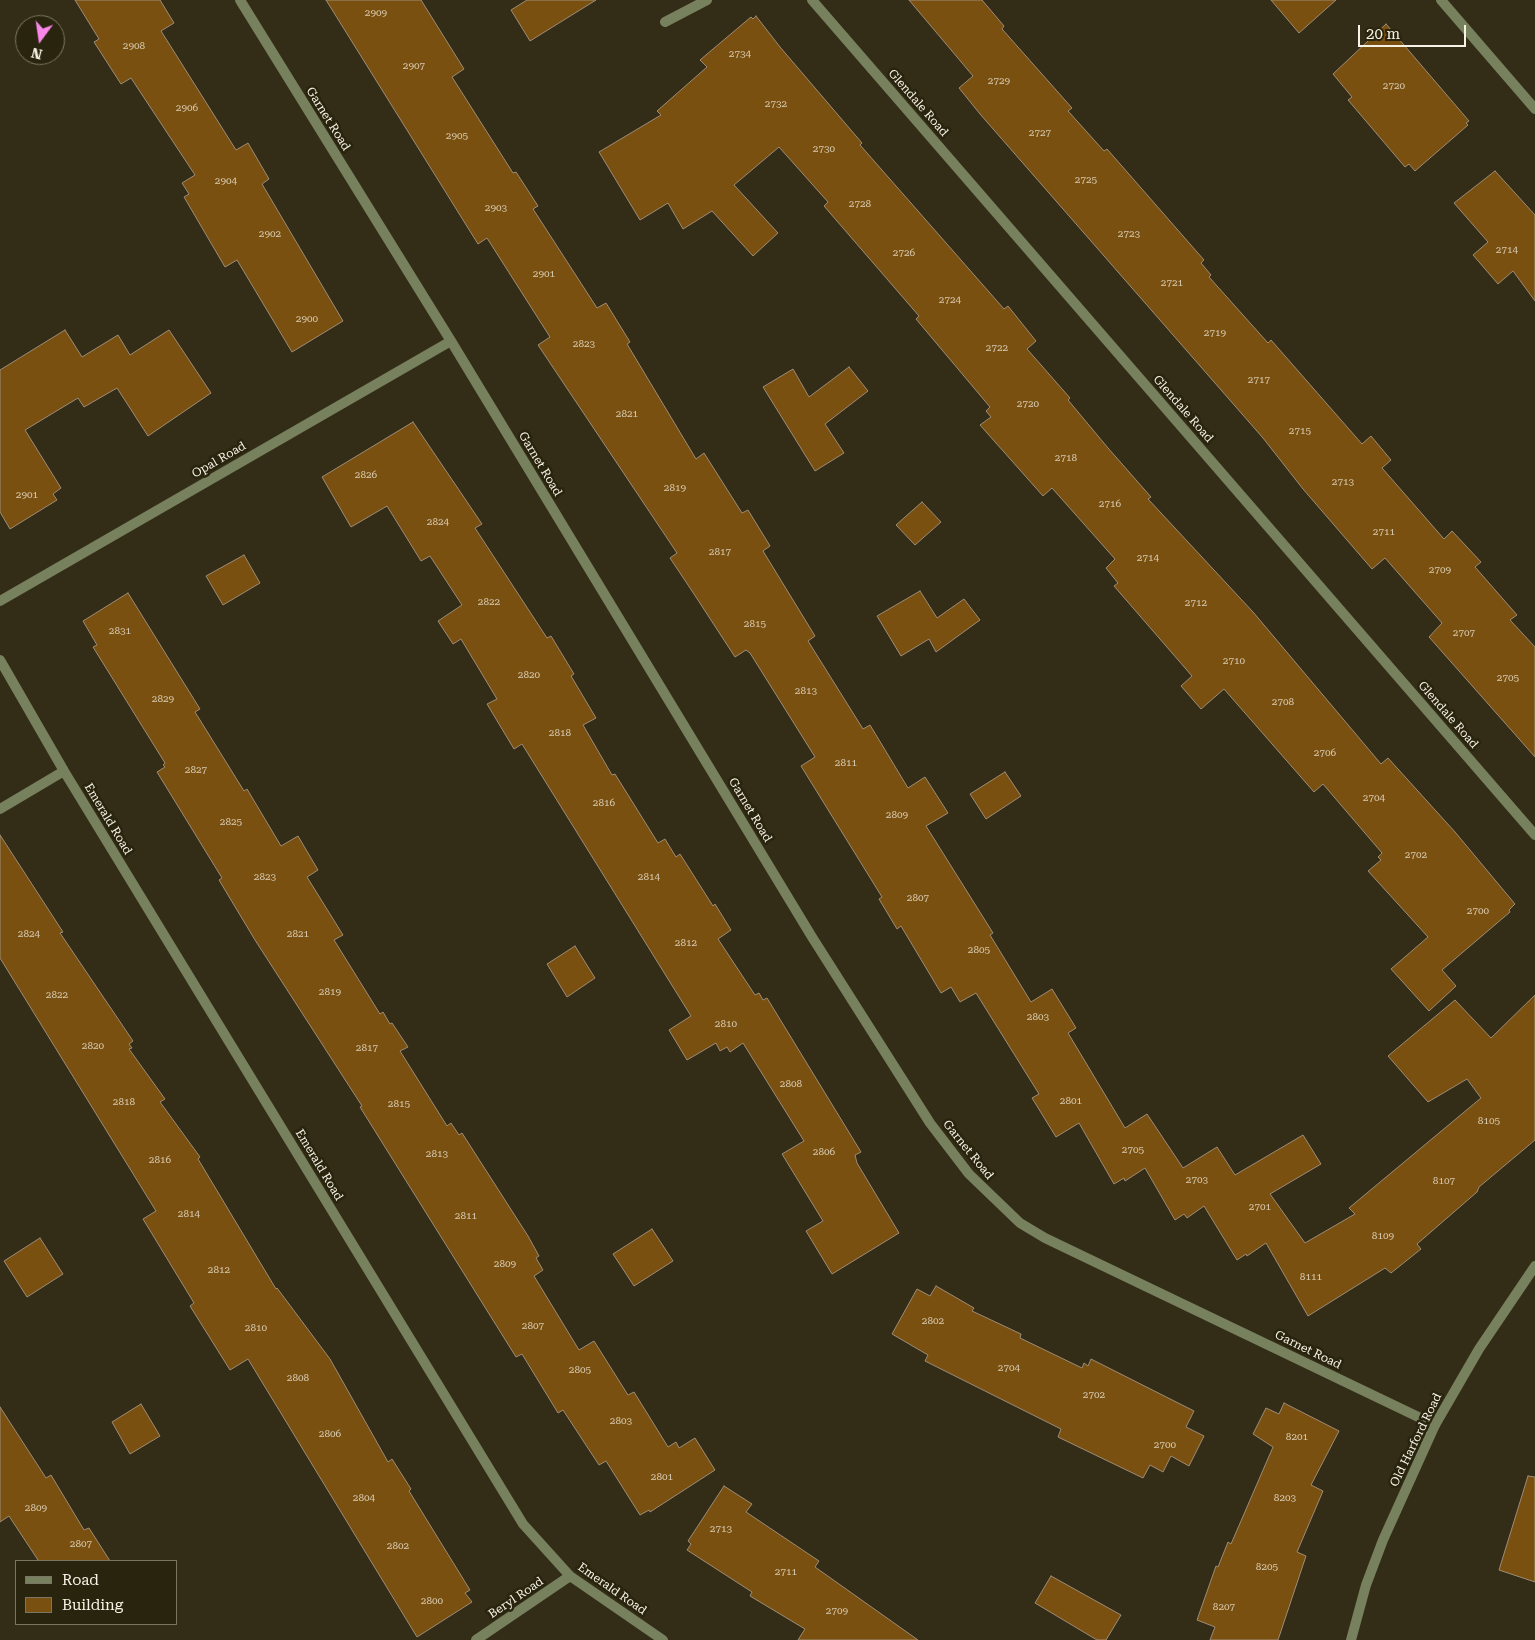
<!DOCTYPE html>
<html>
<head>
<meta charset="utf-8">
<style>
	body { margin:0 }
	#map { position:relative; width:1535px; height:1640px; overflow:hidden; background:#332d17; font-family:"Roboto Serif",serif }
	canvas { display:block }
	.legend { position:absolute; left:15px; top:1560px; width:162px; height:65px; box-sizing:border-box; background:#29240d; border:1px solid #7b7663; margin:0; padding:6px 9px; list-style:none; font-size:15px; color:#f6f2e5 }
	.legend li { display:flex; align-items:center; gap:10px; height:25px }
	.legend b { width:25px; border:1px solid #7b7663 }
	.north { position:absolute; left:15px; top:15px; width:50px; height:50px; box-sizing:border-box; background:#29240d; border:1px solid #7b7663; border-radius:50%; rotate:194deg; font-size:14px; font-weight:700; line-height:20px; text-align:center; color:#f6f2e5 }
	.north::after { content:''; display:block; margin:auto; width:18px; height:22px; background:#f987e9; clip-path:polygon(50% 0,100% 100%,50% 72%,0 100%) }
	.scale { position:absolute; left:1358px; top:25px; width:108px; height:22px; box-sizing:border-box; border:2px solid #f6f2e5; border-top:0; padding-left:6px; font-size:15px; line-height:18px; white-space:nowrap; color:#f6f2e5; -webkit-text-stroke:4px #29240d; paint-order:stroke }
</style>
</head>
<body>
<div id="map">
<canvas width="1535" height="1640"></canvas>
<ul class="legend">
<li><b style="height:6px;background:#77815e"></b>Road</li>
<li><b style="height:14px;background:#7a5010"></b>Building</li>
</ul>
<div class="north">N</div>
<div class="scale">20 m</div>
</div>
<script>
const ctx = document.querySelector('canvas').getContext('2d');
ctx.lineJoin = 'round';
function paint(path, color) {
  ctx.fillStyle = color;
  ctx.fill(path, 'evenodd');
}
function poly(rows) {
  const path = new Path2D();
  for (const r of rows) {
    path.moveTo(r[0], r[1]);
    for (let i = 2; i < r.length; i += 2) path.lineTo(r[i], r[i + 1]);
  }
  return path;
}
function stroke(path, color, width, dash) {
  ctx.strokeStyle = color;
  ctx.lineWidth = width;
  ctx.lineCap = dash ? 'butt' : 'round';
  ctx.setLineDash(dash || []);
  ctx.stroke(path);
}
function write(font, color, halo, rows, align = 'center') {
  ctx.font = font + ' "Roboto Serif",serif';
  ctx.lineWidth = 5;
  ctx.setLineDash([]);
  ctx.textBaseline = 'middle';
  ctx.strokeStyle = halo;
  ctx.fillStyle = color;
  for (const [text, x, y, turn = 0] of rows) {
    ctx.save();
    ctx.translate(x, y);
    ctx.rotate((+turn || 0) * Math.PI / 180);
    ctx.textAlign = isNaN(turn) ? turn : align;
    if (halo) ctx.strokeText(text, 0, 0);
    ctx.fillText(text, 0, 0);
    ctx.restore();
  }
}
const building = poly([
	[75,0,160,0,174,23,161,31,236,150,248,143,269,179,262,184,343,321,292,352,237,260,225,267,184,197,189,194,182,183,195,175,131,78,121,84,94,42,99,39,75,0],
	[326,0,421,0,464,69,452,77,513,173,516,172,538,206,533,209,597,308,606,303,630,342,627,344,696,459,704,453,742,513,748,510,770,546,763,551,815,636,808,641,863,729,870,725,908,788,925,777,948,813,926,826,993,933,990,935,1031,1002,1052,989,1076,1028,1068,1033,1125,1128,1147,1114,1183,1168,1217,1147,1235,1175,1303,1135,1321,1164,1270,1194,1305,1243,1355,1214,1349,1208,1481,1098,1467,1079,1428,1102,1388,1056,1455,1000,1491,1038,1535,995,1535,1140,1479,1187,1477,1192,1417,1244,1421,1249,1391,1273,1385,1268,1308,1316,1266,1243,1247,1256,1246,1254,1237,1260,1204,1206,1187,1218,1184,1214,1175,1220,1145,1168,1125,1181,1124,1178,1114,1184,1079,1123,1056,1137,1032,1098,1039,1094,976,993,960,1002,951,987,941,993,901,926,897,929,879,899,882,897,801,766,815,757,750,653,746,650,735,657,694,594,670,558,677,553,538,345,550,337,487,238,478,244,326,0],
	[527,0,596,0,530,41,511,10,527,0],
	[909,0,982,0,1004,26,1002,29,1072,108,1068,111,1104,151,1107,149,1204,260,1201,263,1211,275,1209,277,1268,343,1271,340,1362,444,1371,436,1391,460,1382,468,1444,539,1452,531,1481,562,1475,567,1517,615,1510,620,1535,647,1535,757,1429,637,1442,623,1385,558,1372,569,1303,489,1263,438,980,114,959,88,973,76,909,0],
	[1271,0,1336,0,1299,33,1271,0],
	[756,16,780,47,862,143,860,145,1004,309,1008,306,1036,341,1027,349,1070,398,1068,400,1108,448,1151,497,1148,499,1253,612,1381,764,1388,758,1455,832,1515,904,1509,910,1510,912,1442,970,1456,986,1429,1011,1391,969,1428,937,1368,871,1381,860,1378,857,1382,853,1323,784,1314,792,1224,689,1201,709,1181,686,1192,676,1114,586,1118,583,1106,568,1115,559,1052,488,1043,496,980,425,991,417,986,411,990,407,916,319,919,316,824,206,828,202,779,147,734,185,778,233,753,256,712,211,683,229,668,203,640,220,599,152,661,115,657,111,707,67,700,60,751,17,753,19,756,16],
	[1386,24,1469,121,1466,123,1468,125,1415,171,1409,164,1405,167,1348,100,1352,97,1333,74,1386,24],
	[1495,171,1535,215,1535,301,1513,271,1498,284,1473,255,1488,242,1454,203,1495,171],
	[65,330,82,357,118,335,130,355,169,330,211,393,148,436,117,388,84,407,78,398,25,430,61,488,53,494,57,500,10,529,0,512,0,370,65,330],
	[849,367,868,391,825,424,844,453,815,471,763,387,793,369,809,397,849,367],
	[413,422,482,524,475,528,547,638,551,636,574,674,571,676,596,718,583,725,612,775,615,774,658,843,665,839,676,857,680,854,713,906,715,904,731,930,718,939,755,995,759,993,763,1000,767,998,861,1152,855,1155,857,1163,899,1233,832,1274,806,1231,823,1221,782,1154,804,1141,743,1043,730,1052,727,1047,720,1051,716,1043,687,1060,669,1030,691,1016,522,744,514,749,487,704,497,699,461,639,453,644,438,621,462,605,430,556,421,561,387,506,351,527,322,477,413,422],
	[922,502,941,522,915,545,896,525,922,502],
	[244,555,260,583,223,605,206,576,244,555],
	[920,591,937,618,964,599,980,620,936,652,929,639,901,656,877,616,920,591],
	[128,593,200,709,195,712,244,791,247,789,281,846,298,836,318,870,307,877,343,935,334,940,380,1014,383,1012,390,1024,392,1023,408,1047,400,1051,447,1126,451,1123,459,1135,462,1133,528,1236,539,1256,536,1258,543,1270,534,1276,579,1350,594,1341,628,1395,634,1392,668,1447,676,1442,679,1448,695,1438,715,1470,650,1512,649,1510,640,1515,606,1461,599,1465,563,1410,558,1413,522,1354,516,1357,360,1107,362,1106,255,940,219,880,222,878,157,772,165,767,163,765,165,763,93,647,97,645,83,621,128,593],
	[1005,772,1021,796,986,819,970,794,1005,772],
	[0,835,63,932,60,933,133,1041,129,1044,132,1048,129,1049,165,1099,160,1102,200,1157,198,1159,276,1289,277,1288,330,1359,388,1462,392,1459,411,1489,409,1491,470,1590,465,1593,472,1602,417,1637,248,1359,230,1370,190,1306,194,1303,143,1219,156,1211,0,958,0,835],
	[575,946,595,978,567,997,547,964,575,946],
	[652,1229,673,1261,634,1286,613,1254,652,1229],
	[40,1238,63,1274,27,1297,4,1261,40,1238],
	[936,1286,974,1308,972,1311,1021,1334,1020,1338,1082,1368,1084,1363,1088,1366,1091,1359,1194,1411,1186,1427,1204,1436,1189,1466,1171,1456,1163,1472,1150,1465,1143,1478,1058,1437,1061,1429,925,1361,928,1355,892,1334,917,1289,930,1296,936,1286],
	[1284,1403,1339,1431,1311,1485,1323,1491,1297,1552,1306,1556,1278,1640,1210,1640,1215,1627,1197,1620,1216,1566,1218,1567,1228,1542,1231,1544,1273,1447,1253,1434,1266,1408,1279,1414,1284,1403],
	[141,1404,160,1436,130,1454,112,1422,141,1404],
	[0,1407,46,1478,51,1475,84,1530,89,1528,110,1561,35,1561,38,1560,9,1516,0,1522,0,1407],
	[1528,1476,1535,1477,1535,1582,1499,1570,1528,1476],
	[724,1486,752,1504,746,1512,819,1561,815,1567,918,1640,798,1640,805,1629,750,1596,752,1592,687,1550,691,1544,688,1541,724,1486],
	[1051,1576,1121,1615,1106,1640,1097,1640,1035,1603,1051,1576]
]);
const minor = poly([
	[240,0,451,341,812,937,930,1123,969,1174,1020,1223,1045,1238,1435,1425],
	[812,0,1535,835],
	[1441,0,1535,109],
	[665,22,707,0],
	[0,601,451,341],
	[0,660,64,771,523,1524,570,1576,663,1640],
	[0,809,64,771],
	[476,1640,570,1576]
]);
const tertiary = poly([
	[1351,1640,1366,1585,1383,1540,1435,1425,1479,1349,1535,1266]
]);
const numberNames = [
	["2909",376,13],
	["2908",134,46],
	["2734",740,54],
	["2907",414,66],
	["2729",999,81],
	["2720",1394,86],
	["2732",776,104],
	["2906",187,108],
	["2727",1040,133],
	["2905",457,136],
	["2730",824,149],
	["2725",1086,180],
	["2904",226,181],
	["2728",860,204],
	["2903",496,208],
	["2902",270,234],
	["2723",1129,234],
	["2714",1507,250],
	["2726",904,253],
	["2901",544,274],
	["2721",1172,283],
	["2724",950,300],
	["2900",307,319],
	["2719",1215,333],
	["2823",584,344],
	["2722",997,348],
	["2717",1259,380],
	["2720",1028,404],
	["2821",627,414],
	["2715",1300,431],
	["2718",1066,458],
	["2826",366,475],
	["2713",1343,482],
	["2819",675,488],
	["2901",27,495],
	["2716",1110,504],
	["2824",438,522],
	["2711",1384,532],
	["2817",720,552],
	["2714",1148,558],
	["2709",1440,570],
	["2822",489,602],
	["2712",1196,603],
	["2815",755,624],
	["2831",120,631],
	["2707",1464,633],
	["2710",1234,661],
	["2820",529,675],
	["2705",1508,678],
	["2813",806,691],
	["2829",163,699],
	["2708",1283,702],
	["2818",560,733],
	["2706",1325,753],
	["2811",846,763],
	["2827",196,770],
	["2704",1374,798],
	["2816",604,803],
	["2809",897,815],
	["2825",231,822],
	["2702",1416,855],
	["2823",265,877],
	["2814",649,877],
	["2807",918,898],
	["2700",1478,911],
	["2824",29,934],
	["2821",298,934],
	["2812",686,943],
	["2805",979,950],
	["2819",330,992],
	["2822",57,995],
	["2803",1038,1017],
	["2810",726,1024],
	["2820",93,1046],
	["2817",367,1048],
	["2808",791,1084],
	["2801",1071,1101],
	["2818",124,1102],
	["2815",399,1104],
	["8105",1489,1121],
	["2705",1133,1150],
	["2806",824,1152],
	["2813",437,1154],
	["2816",160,1160],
	["2703",1197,1180],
	["8107",1444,1181],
	["2701",1260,1207],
	["2814",189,1214],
	["2811",466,1216],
	["8109",1383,1236],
	["2809",505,1264],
	["2812",219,1270],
	["8111",1311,1277],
	["2802",933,1321],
	["2807",533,1326],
	["2810",256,1328],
	["2704",1009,1368],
	["2805",580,1370],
	["2808",298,1378],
	["2702",1094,1395],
	["2803",621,1421],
	["2806",330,1434],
	["8201",1297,1437],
	["2700",1165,1445],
	["2801",662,1477],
	["2804",364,1498],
	["8203",1285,1498],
	["2809",36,1508],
	["2713",721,1529],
	["2807",81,1544],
	["2802",398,1546],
	["8205",1267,1567],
	["2711",786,1572],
	["2800",432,1601],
	["8207",1224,1607],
	["2709",837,1611]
];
const streetNames = [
	["Glendale Road",918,103,49],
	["Garnet Road",328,119,58],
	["Glendale Road",1183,409,49],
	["Opal Road",219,460,-30],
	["Garnet Road",540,464,59],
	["Glendale Road",1448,715,49],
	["Garnet Road",750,810,59],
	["Emerald Road",108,819,59],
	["Garnet Road",968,1150,51],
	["Emerald Road",319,1165,59],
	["Garnet Road",1308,1350,26],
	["Old Harford Road",1416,1440,-64],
	["Emerald Road",612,1589,35],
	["Beryl Road",516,1598,-34]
];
paint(building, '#7a5010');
stroke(building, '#9e8c77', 1);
stroke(minor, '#77815e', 10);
stroke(tertiary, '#77815e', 10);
write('10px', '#d7cab0', null, numberNames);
write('12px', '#f6f2e5', '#29240d', streetNames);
</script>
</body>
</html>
